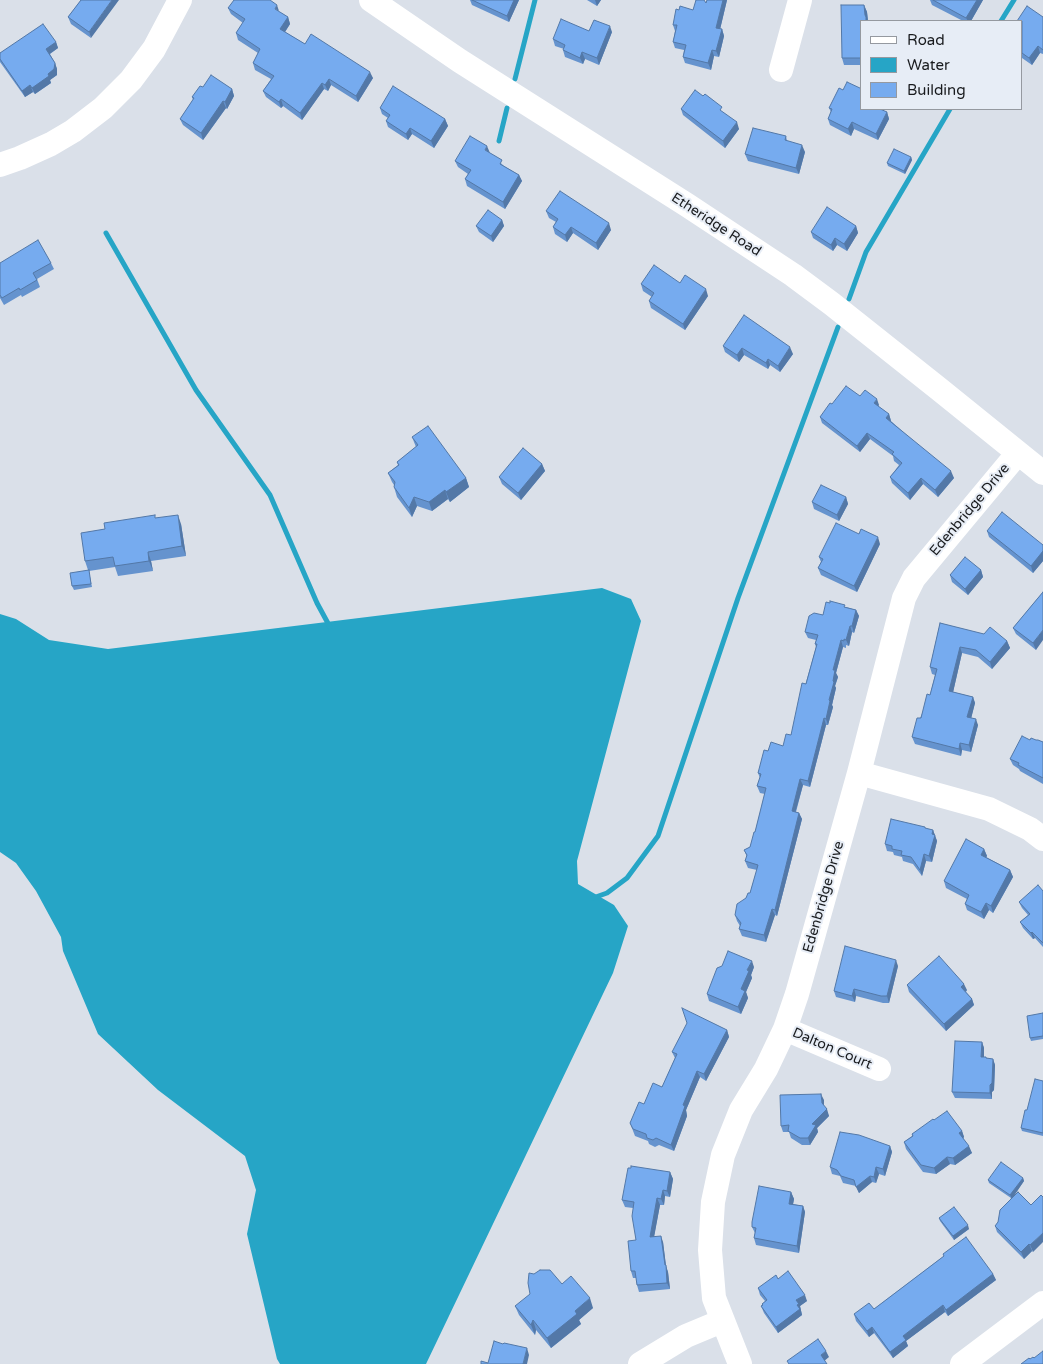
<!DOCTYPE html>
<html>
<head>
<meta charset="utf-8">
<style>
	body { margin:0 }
	#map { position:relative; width:1043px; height:1364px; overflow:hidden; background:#dae0e9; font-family:"Varela Round",sans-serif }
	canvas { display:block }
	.legend { position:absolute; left:860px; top:20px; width:162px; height:90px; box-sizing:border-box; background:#e7edf6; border:1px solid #9599a0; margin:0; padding:6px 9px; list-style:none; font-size:15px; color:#191b1e }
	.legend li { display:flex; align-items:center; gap:10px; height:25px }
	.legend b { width:25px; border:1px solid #9599a0 }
</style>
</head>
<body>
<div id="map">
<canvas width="1043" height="1364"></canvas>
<ul class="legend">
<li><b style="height:6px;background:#fff"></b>Road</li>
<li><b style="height:14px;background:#26a5c6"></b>Water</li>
<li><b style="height:14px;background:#76abef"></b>Building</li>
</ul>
</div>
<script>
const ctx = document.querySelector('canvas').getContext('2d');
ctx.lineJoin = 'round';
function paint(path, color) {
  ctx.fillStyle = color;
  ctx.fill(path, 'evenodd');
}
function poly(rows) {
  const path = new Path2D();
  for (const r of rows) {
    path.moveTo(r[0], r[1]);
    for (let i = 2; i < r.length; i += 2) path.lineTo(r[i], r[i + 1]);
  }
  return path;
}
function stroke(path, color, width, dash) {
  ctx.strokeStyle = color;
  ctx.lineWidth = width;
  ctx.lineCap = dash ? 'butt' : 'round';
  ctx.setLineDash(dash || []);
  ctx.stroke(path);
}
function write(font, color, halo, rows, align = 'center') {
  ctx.font = font + ' "Varela Round",sans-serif';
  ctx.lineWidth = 4;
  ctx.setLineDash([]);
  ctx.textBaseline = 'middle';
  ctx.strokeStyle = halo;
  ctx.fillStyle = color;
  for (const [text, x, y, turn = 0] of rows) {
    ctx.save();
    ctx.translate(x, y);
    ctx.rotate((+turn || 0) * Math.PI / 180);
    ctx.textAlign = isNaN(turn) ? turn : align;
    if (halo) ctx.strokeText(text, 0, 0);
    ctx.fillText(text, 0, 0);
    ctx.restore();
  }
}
const water = poly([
	[602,588,631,599,641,621,577,861,578,884,614,905,628,926,613,973,426,1364,280,1364,277,1359,247,1234,256,1190,245,1156,158,1090,98,1034,63,951,61,937,36,891,16,863,0,852,0,614,16,619,49,640,108,649]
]);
const stream = poly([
	[1001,21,1014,0],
	[515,79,535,0],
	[499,141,507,108],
	[106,233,196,390,270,495,317,603,330,627],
	[849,299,866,252,950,109],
	[593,898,607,893,627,878,658,836,738,598,838,327]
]);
const minor = poly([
	[371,0,460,61,687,205,793,275,832,304,939,389,1043,473],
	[781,70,800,0],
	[0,165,20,158,51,144,73,131,103,108,131,80,154,49,180,0],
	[859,773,989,809,1030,829,1043,839],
	[785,1029,879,1069],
	[640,1364,686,1336,722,1321],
	[740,1364,714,1298,710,1250,713,1202,723,1155,741,1110,766,1069,785,1029,797,994,859,773,904,598,914,578,1018,453],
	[962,1364,1043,1303]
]);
const wall = poly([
	[81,0,91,38,71,24,68,17],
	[470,0,519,0,509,22,472,5],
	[587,0,601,0,597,6],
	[727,0,720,29,722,29,724,36,719,57,714,56,711,70,685,63,683,57,684,50,675,48,673,42,675,31,673,25,679,10,693,10,706,3],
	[930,0,983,0,971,21,963,21,932,5],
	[864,5,867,12,868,21,862,21,862,65,844,65,842,58],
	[228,8,279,12,288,17,290,24,285,32,305,44,373,78,358,102,331,85,328,91,324,89,302,120,283,106,281,108,266,97,263,91,271,79,255,70,253,63,258,53,238,40,236,33,243,23,231,14],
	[1043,17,1043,54,1040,53,1032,65,1022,58,1022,21],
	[589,31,612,32,599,65,585,59,583,64,565,57,563,50,564,49,555,46,553,39],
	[56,42,58,48,50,54,55,63,57,69,57,75,50,80,51,83,35,94,33,92,25,97,0,62,0,53],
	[203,87,232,89,234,96,227,109,226,108,203,140,183,125,180,119,193,100,192,97],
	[380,108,445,119,448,126,434,148,412,134,408,140,388,127,386,121,388,118,382,114],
	[829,108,862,109,887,112,889,119,878,140,854,129,851,136,830,125,828,119,831,112],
	[681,109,724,113,739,129,725,148,683,115],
	[786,136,787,141,805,152,799,174,748,161,745,154],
	[490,153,504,166,519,175,522,181,505,209,467,186,465,179,468,174,458,167,455,161],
	[911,157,912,160,905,174,888,166,887,163],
	[546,211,611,230,598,250,573,233,567,242,555,234,553,227,556,222,549,218],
	[502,220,504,226,493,242,479,232,476,226],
	[856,226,858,233,847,251,837,245,833,251,813,238,811,232],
	[0,263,51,263,54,269,37,279,40,287,22,297,21,295,4,305,0,298],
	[680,283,708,296,685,330,651,308,649,301,652,297,643,291,641,284],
	[723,346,793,354,780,372,770,365,768,369,744,355,739,362,725,352],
	[860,396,879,405,878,406,889,414,891,421,954,478,938,497,923,484,910,500,892,483,890,477,899,465,894,461,893,456,870,439,860,452,822,423,820,417,832,404],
	[412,437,466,478,469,487,450,502,448,499,432,511,417,506,412,517,397,497,394,487,394,485,392,482,388,473,398,465,397,462,416,447],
	[542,464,545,471,521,500,502,484,499,477],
	[846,497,848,504,839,521,814,509,812,502],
	[156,518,181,524,186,556,151,561,153,571,118,576,115,567,89,571,92,587,74,590,72,586,88,570,85,561,105,529],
	[987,531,1043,545,1043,561,1033,573,989,537],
	[880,544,857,592,821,575,818,568,821,562,819,557],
	[981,570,983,577,968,595,952,582,950,575],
	[1043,592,1036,650,1016,634,1013,628],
	[846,607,856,610,859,616,854,633,852,632,849,646,846,645,846,648,843,647,836,673,838,677,835,686,836,688,832,705,833,707,828,725,826,725,810,787,803,785,796,812,799,813,802,819,777,916,775,915,766,942,742,936,739,929,740,926,737,921,735,915,750,893,757,870,748,868,745,861,747,857,744,850,750,847,755,832,765,794,760,793,757,786,760,778,758,773,768,751,783,746,791,735,816,647,815,644,816,640,808,638,805,632,823,615],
	[940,623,1007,641,1010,648,992,669,978,657,962,653,953,692,973,697,975,703,971,718,978,725,971,752,962,750,961,756,915,744,912,737,930,695,935,675,932,674,930,667],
	[1030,740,1036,740,1043,742,1043,784,1020,771,1019,769,1013,765,1010,759],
	[925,829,933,830,937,841,932,862,926,861,922,876,913,864,903,861,902,857,894,855,893,852,887,851,885,844],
	[984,849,987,856,986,857,1010,870,1013,877,993,913,989,910,984,919,967,910,965,904,967,899,946,888,944,881],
	[1043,891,1043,947,1035,938,1033,939,1023,928,1020,922,1028,915,1022,908,1019,902],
	[898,966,889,1003,883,1003,856,996,855,1002,836,997,834,991],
	[754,967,751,975,752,978,746,992,748,998,741,1014,709,1001,707,994],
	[907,985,967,990,966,992,972,999,974,1005,946,1031,909,992],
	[1043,1013,1043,1039,1031,1041,1030,1038],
	[727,1030,729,1037,706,1081,700,1077,686,1110,687,1116,674,1151,659,1145,655,1147,649,1144,648,1141,635,1136,630,1123,644,1104,662,1087,675,1058,672,1052],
	[982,1042,984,1048,984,1057,986,1058,993,1059,995,1065,994,1090,992,1092,992,1099,955,1098,952,1092],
	[1043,1081,1043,1136,1022,1131,1021,1128],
	[824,1100,824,1106,829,1116,817,1128,818,1132,810,1145,802,1145,791,1138,789,1132,783,1132,781,1126],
	[934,1120,962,1131,964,1137,963,1138,972,1153,955,1165,950,1164,936,1174,923,1172,906,1149,904,1142,912,1136,912,1134],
	[890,1146,892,1152,885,1176,879,1174,876,1183,872,1182,859,1193,856,1186,843,1183,840,1176,832,1174,830,1167],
	[670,1172,673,1179,670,1197,665,1196,664,1205,660,1205,654,1236,663,1242,666,1266,668,1272,670,1289,639,1292,637,1285,636,1278,633,1278,631,1271,636,1240,633,1208,625,1207,622,1200],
	[1023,1178,1024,1181,1013,1196,1033,1252,1032,1251,1024,1259,997,1232,995,1226,998,1222,1011,1198,989,1183,988,1180],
	[791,1192,794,1199,793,1204,803,1206,805,1212,799,1253,756,1245,754,1238,755,1233,752,1227],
	[939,1218,969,1229,954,1240,940,1221],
	[943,1254,993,1274,996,1280,948,1316,945,1312,906,1341,908,1346,893,1358,874,1333,869,1337,856,1321,854,1314,874,1309,944,1256],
	[778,1279,807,1301,800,1306,802,1315,778,1333,764,1313,761,1306,765,1301,760,1295,758,1288],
	[562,1284,593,1308,579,1320,581,1324,551,1348,536,1330,535,1335,519,1315,515,1306]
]);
const shadedWall = poly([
	[112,0,119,0,91,38,89,32],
	[514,0,519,0,509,22,507,16],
	[595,0,601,0,597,6],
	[723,0,727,0,719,34,716,28],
	[977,0,983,0,971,21,968,21,966,18],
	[277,5,279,11,275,9],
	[864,5,867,12,868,21,866,21,865,15],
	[288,17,290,24,283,35,280,29],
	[610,26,612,32,599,65,597,58],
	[722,29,724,36,719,57,716,51],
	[56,42,58,48,48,55,46,49],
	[1038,46,1040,53,1032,65,1029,58],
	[712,50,714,56,711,70,708,63],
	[582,52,585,59,583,64,580,58],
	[55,63,57,69,57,75,50,80,51,83,35,94,32,88,48,74],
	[370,72,373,78,358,102,356,96],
	[329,79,331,85,328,91,325,85],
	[322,83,324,89,302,120,300,113],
	[30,85,33,92,25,97,22,91],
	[232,89,234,96,227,109,225,102],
	[281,99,283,106,281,108,279,102],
	[223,101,226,108,203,140,201,133],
	[887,112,889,119,878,140,876,134],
	[445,119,448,126,434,148,431,141],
	[737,122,739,129,725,148,723,141],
	[852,122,854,129,851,136,848,129],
	[410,128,412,134,408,140,406,134],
	[802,145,805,152,799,174,796,168],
	[487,146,490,153,485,150],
	[911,157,912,160,905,174,904,171],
	[519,175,522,181,505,209,503,202],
	[502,220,504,226,493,242,491,236],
	[609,223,611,230,598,250,596,243],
	[856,226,858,233,847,251,844,244],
	[571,227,573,233,567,242,565,235],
	[835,238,837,245,833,251,831,245],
	[706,289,708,296,685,330,683,324],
	[790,347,793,354,780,372,778,366],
	[742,348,744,355,739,362,737,355],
	[768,359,770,365,768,369,766,363],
	[877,399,879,405,876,409,874,403],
	[889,414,891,421,889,424,886,418],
	[867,433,870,439,860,452,857,446],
	[542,464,545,471,521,500,518,493],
	[951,471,954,478,938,497,935,490],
	[466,478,469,487,450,502,446,492],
	[921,478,923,484,910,500,908,493],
	[445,490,448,499,432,511,429,502],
	[414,497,417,506,412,517,409,508],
	[846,497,848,504,839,521,837,515],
	[178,515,181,524,186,556,182,546],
	[878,537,880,544,857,592,854,586],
	[1043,551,1043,561,1033,573,1031,566],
	[148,552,151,561,153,571,149,561],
	[981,570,983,577,968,595,965,589],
	[856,610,859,616,854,633,852,626],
	[850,626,852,632,849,646,846,640],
	[1043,630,1043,640,1036,650,1033,643],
	[841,640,843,647,836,673,838,677,835,686,836,688,832,705,833,707,828,725,826,719,833,681,833,670],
	[1007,641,1010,648,992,669,990,662],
	[960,647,962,653,952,697,949,691],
	[973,697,975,703,970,723,967,717],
	[824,718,826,725,810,787,808,781],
	[976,719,978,725,971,752,969,745],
	[960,743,962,750,961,756,959,749],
	[800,779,803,785,794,817,792,811],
	[799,813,802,819,777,916,775,910],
	[933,830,937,841,932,862,929,856],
	[984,849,987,856,984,861,981,855],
	[924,854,926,861,922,876,920,870],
	[1010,870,1013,877,993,913,991,906],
	[986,903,989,910,984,919,981,912],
	[772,909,775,915,766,942,764,935],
	[1032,932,1035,938,1033,939,1031,933],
	[896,960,898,966,889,1003,887,996],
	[752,961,754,967,751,975,752,978,746,992,748,998,741,1014,738,1007,741,989,747,970],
	[964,984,967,990,964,993,961,987],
	[854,989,856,996,855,1002,852,996],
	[972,999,974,1005,946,1031,944,1024],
	[727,1030,729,1037,706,1081,704,1074],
	[982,1042,984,1048,984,1063,981,1057],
	[993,1059,995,1065,994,1090,992,1092,992,1099,990,1093],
	[697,1071,700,1077,686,1110,687,1116,674,1151,671,1145,683,1105],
	[821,1094,824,1100,824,1110,822,1103],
	[827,1109,829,1116,817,1128,818,1132,810,1145,808,1138,812,1124],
	[962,1131,964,1137,962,1140,959,1133],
	[890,1146,892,1152,885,1176,883,1169],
	[969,1146,972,1153,955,1165,953,1158],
	[947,1157,950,1164,936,1174,934,1168],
	[876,1167,879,1174,876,1183,874,1177],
	[670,1172,673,1179,670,1197,667,1191],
	[870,1176,872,1182,859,1193,856,1187],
	[1023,1178,1024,1181,1012,1199,1010,1195],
	[663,1190,665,1196,664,1205,661,1199],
	[791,1192,794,1199,792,1210,789,1204],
	[657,1198,660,1205,653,1243,650,1237],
	[803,1206,805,1212,799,1253,797,1246],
	[968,1225,969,1229,954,1240,953,1236],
	[1043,1233,1043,1242,1033,1252,1030,1245],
	[661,1236,663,1242,666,1266,668,1272,670,1289,667,1283],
	[1029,1244,1032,1251,1024,1259,1021,1252],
	[993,1274,996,1280,948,1316,946,1310],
	[805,1295,807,1301,800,1306,802,1315,778,1333,776,1327,796,1300],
	[590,1298,593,1308,579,1320,581,1324,551,1348,547,1338,575,1311],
	[943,1305,945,1312,906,1341,908,1346,893,1358,890,1352,903,1336],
	[533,1320,536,1330,535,1335,531,1325],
	[872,1327,874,1333,869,1337,867,1331],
	[527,1348,529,1355,527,1364,523,1364],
	[826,1351,829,1357,823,1362,821,1355]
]);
const building = poly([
	[81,0,112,0,89,32,68,17,81,0],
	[234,0,270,0,277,5,275,9,288,17,280,29,305,44,311,34,370,72,356,96,329,79,325,85,322,83,300,113,281,99,279,102,263,91,274,76,253,63,260,49,236,33,245,19,228,8,234,0],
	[472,0,514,0,507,16,472,0],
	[696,0,704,0,706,3,707,0,723,0,716,28,722,29,716,51,712,50,708,63,683,57,686,45,673,42,677,25,673,25,676,9,679,10,680,6,693,10,696,0],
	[933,0,977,0,966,18,933,0],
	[841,5,864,5,865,15,866,17,866,21,862,21,862,58,842,58,841,5],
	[1027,6,1043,17,1043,50,1038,46,1029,58,1022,53,1022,21,1017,21,1027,6],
	[561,19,589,31,594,20,610,26,597,58,582,52,580,58,563,50,565,45,553,39,561,19],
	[43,24,56,42,46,49,55,63,54,69,48,74,49,76,32,88,30,85,22,91,0,59,0,53,43,24],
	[211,75,232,89,225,102,223,101,201,133,180,119,194,98,192,97,200,86,203,87,211,75],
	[847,82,862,89,862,109,880,109,887,112,876,134,852,122,848,129,828,119,832,109,829,108,839,88,843,90,847,82],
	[393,86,445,119,431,141,410,128,406,134,386,121,390,115,380,108,393,86],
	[695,90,703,96,705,94,722,107,720,110,737,122,723,141,681,109,695,90],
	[753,128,786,136,785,140,802,145,796,168,745,154,753,128],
	[470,136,487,146,485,150,502,160,500,164,519,175,503,202,465,179,471,170,455,161,470,136],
	[894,149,911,157,904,171,887,163,894,149],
	[560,191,609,223,596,243,571,227,565,235,553,227,558,219,546,211,560,191],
	[827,207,856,226,844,244,835,238,831,245,811,232,827,207],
	[488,210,502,220,491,236,476,226,488,210],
	[38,240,51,263,33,273,37,280,20,290,19,288,2,298,0,295,0,263,38,240],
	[654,265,680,283,685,275,706,289,683,324,649,301,654,293,641,284,654,265],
	[744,315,790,347,778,366,768,359,766,363,742,348,737,355,723,346,744,315],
	[846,386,860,396,865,390,877,399,874,403,889,414,886,418,951,471,935,490,921,478,908,493,890,477,902,463,892,454,894,452,867,433,857,446,820,417,830,403,832,404,846,386],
	[428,426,466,478,446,492,445,490,429,502,414,497,409,508,394,487,395,482,388,473,399,465,397,462,418,445,412,437,428,426],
	[523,448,542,464,518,493,499,477,523,448],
	[821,485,846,497,837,515,812,502,821,485],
	[1002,512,1043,545,1043,551,1031,566,987,531,1002,512],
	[155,515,155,518,178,515,182,546,148,552,149,561,115,566,113,557,85,561,81,533,105,529,104,523,155,515],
	[836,523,859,534,861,529,878,537,854,586,818,568,823,559,819,557,836,523],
	[965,557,981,570,965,589,950,575,965,557],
	[89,570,91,584,72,586,70,573,89,570],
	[1043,592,1043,630,1033,643,1013,628,1043,592],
	[830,601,845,605,844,607,856,610,852,626,850,626,846,640,844,639,844,641,841,640,833,670,835,670,833,681,834,682,829,700,830,701,826,719,824,718,808,781,800,779,792,811,799,813,775,910,772,909,764,935,739,929,741,923,735,915,737,904,746,898,748,893,750,893,758,865,745,861,747,855,744,850,750,847,754,832,755,832,766,788,757,786,761,774,758,773,764,750,768,751,771,742,783,746,786,734,791,735,802,683,806,684,817,644,815,644,818,635,805,632,809,616,814,613,823,615,826,602,830,603,830,601],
	[940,623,984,634,990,627,1007,641,990,662,976,650,960,647,949,691,973,697,967,717,976,719,969,745,960,743,959,749,912,737,917,718,921,718,927,694,930,695,937,669,930,667,940,623],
	[1022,736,1030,740,1031,738,1036,740,1038,740,1043,742,1043,778,1018,765,1019,763,1010,759,1022,736],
	[891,819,925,827,925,828,933,830,932,834,935,835,929,856,924,854,920,870,911,857,901,855,902,851,892,849,892,846,885,844,891,819],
	[966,839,984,849,981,855,1010,870,991,906,986,903,981,912,965,904,969,895,944,881,966,839],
	[1038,885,1043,891,1043,943,1032,932,1031,933,1020,922,1030,914,1019,902,1038,885],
	[845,946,896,960,887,996,881,996,854,989,852,996,834,991,845,946],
	[728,951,752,961,747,970,749,971,741,989,745,991,738,1007,707,994,717,968,722,966,728,951],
	[939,956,964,984,961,987,972,999,944,1024,907,985,939,956],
	[682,1008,727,1030,704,1074,697,1071,683,1105,685,1106,684,1109,671,1145,656,1138,653,1140,647,1138,646,1134,633,1129,630,1123,639,1102,644,1104,653,1083,662,1087,677,1054,672,1052,687,1023,682,1008],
	[1043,1013,1043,1036,1030,1038,1027,1016,1043,1013],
	[955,1041,982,1042,981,1057,986,1057,986,1058,993,1059,992,1083,990,1085,990,1093,952,1092,955,1041],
	[1035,1079,1043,1081,1043,1133,1021,1128,1025,1110,1027,1110,1035,1079],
	[821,1094,822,1103,827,1109,812,1124,816,1125,808,1138,800,1138,788,1131,789,1125,781,1126,780,1095,821,1094],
	[947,1111,962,1131,959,1133,969,1146,953,1158,947,1157,934,1168,921,1165,904,1142,913,1136,912,1134,933,1119,934,1120,947,1111],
	[840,1132,859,1135,890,1146,883,1169,876,1167,874,1177,870,1176,856,1187,854,1180,841,1176,837,1170,830,1167,840,1132],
	[1001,1162,1023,1178,1010,1195,988,1180,1001,1162],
	[631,1166,670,1172,667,1191,663,1190,661,1199,657,1198,650,1237,661,1236,665,1265,666,1265,667,1283,637,1285,635,1271,631,1271,628,1241,636,1240,632,1216,634,1202,622,1200,628,1168,631,1168,631,1166],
	[759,1186,791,1192,789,1204,803,1206,797,1246,754,1238,756,1228,752,1227,752,1222,759,1186],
	[1018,1192,1031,1205,1041,1195,1043,1197,1043,1233,1030,1245,1029,1244,1021,1252,995,1226,998,1222,1000,1210,1018,1192],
	[954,1207,968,1225,953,1236,939,1218,954,1207],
	[966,1237,993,1274,946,1310,943,1305,903,1336,906,1340,890,1352,872,1327,867,1331,854,1314,869,1303,874,1309,944,1256,943,1254,966,1237],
	[540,1270,550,1270,562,1284,571,1276,590,1298,575,1311,577,1314,547,1338,533,1320,531,1325,515,1306,530,1294,528,1283,529,1273,534,1274,540,1270],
	[788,1271,805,1295,796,1300,799,1304,797,1305,800,1309,776,1327,761,1306,763,1305,762,1304,767,1300,758,1288,776,1275,778,1279,788,1271],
	[818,1339,826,1351,821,1355,827,1364,789,1364,787,1361,818,1339],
	[494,1341,503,1344,504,1343,527,1348,523,1364,524,1364,481,1364,481,1361,488,1363,494,1341],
	[1043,1351,1043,1364,1021,1364,1029,1358,1030,1359,1033,1357,1034,1358,1043,1351]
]);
const streetNames = [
	["Etheridge Road",716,225,33],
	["Edenbridge Drive",970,510,-50],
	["Edenbridge Drive",824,897,-74],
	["Dalton Court",832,1049,23]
];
paint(water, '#26a5c6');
stroke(stream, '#26a5c6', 5);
stroke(minor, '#fff', 24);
paint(wall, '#6593ce');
paint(shadedWall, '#5378a7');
paint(building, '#76abef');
stroke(building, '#5378a7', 1);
write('14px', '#191b1e', '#e7edf6', streetNames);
</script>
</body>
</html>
